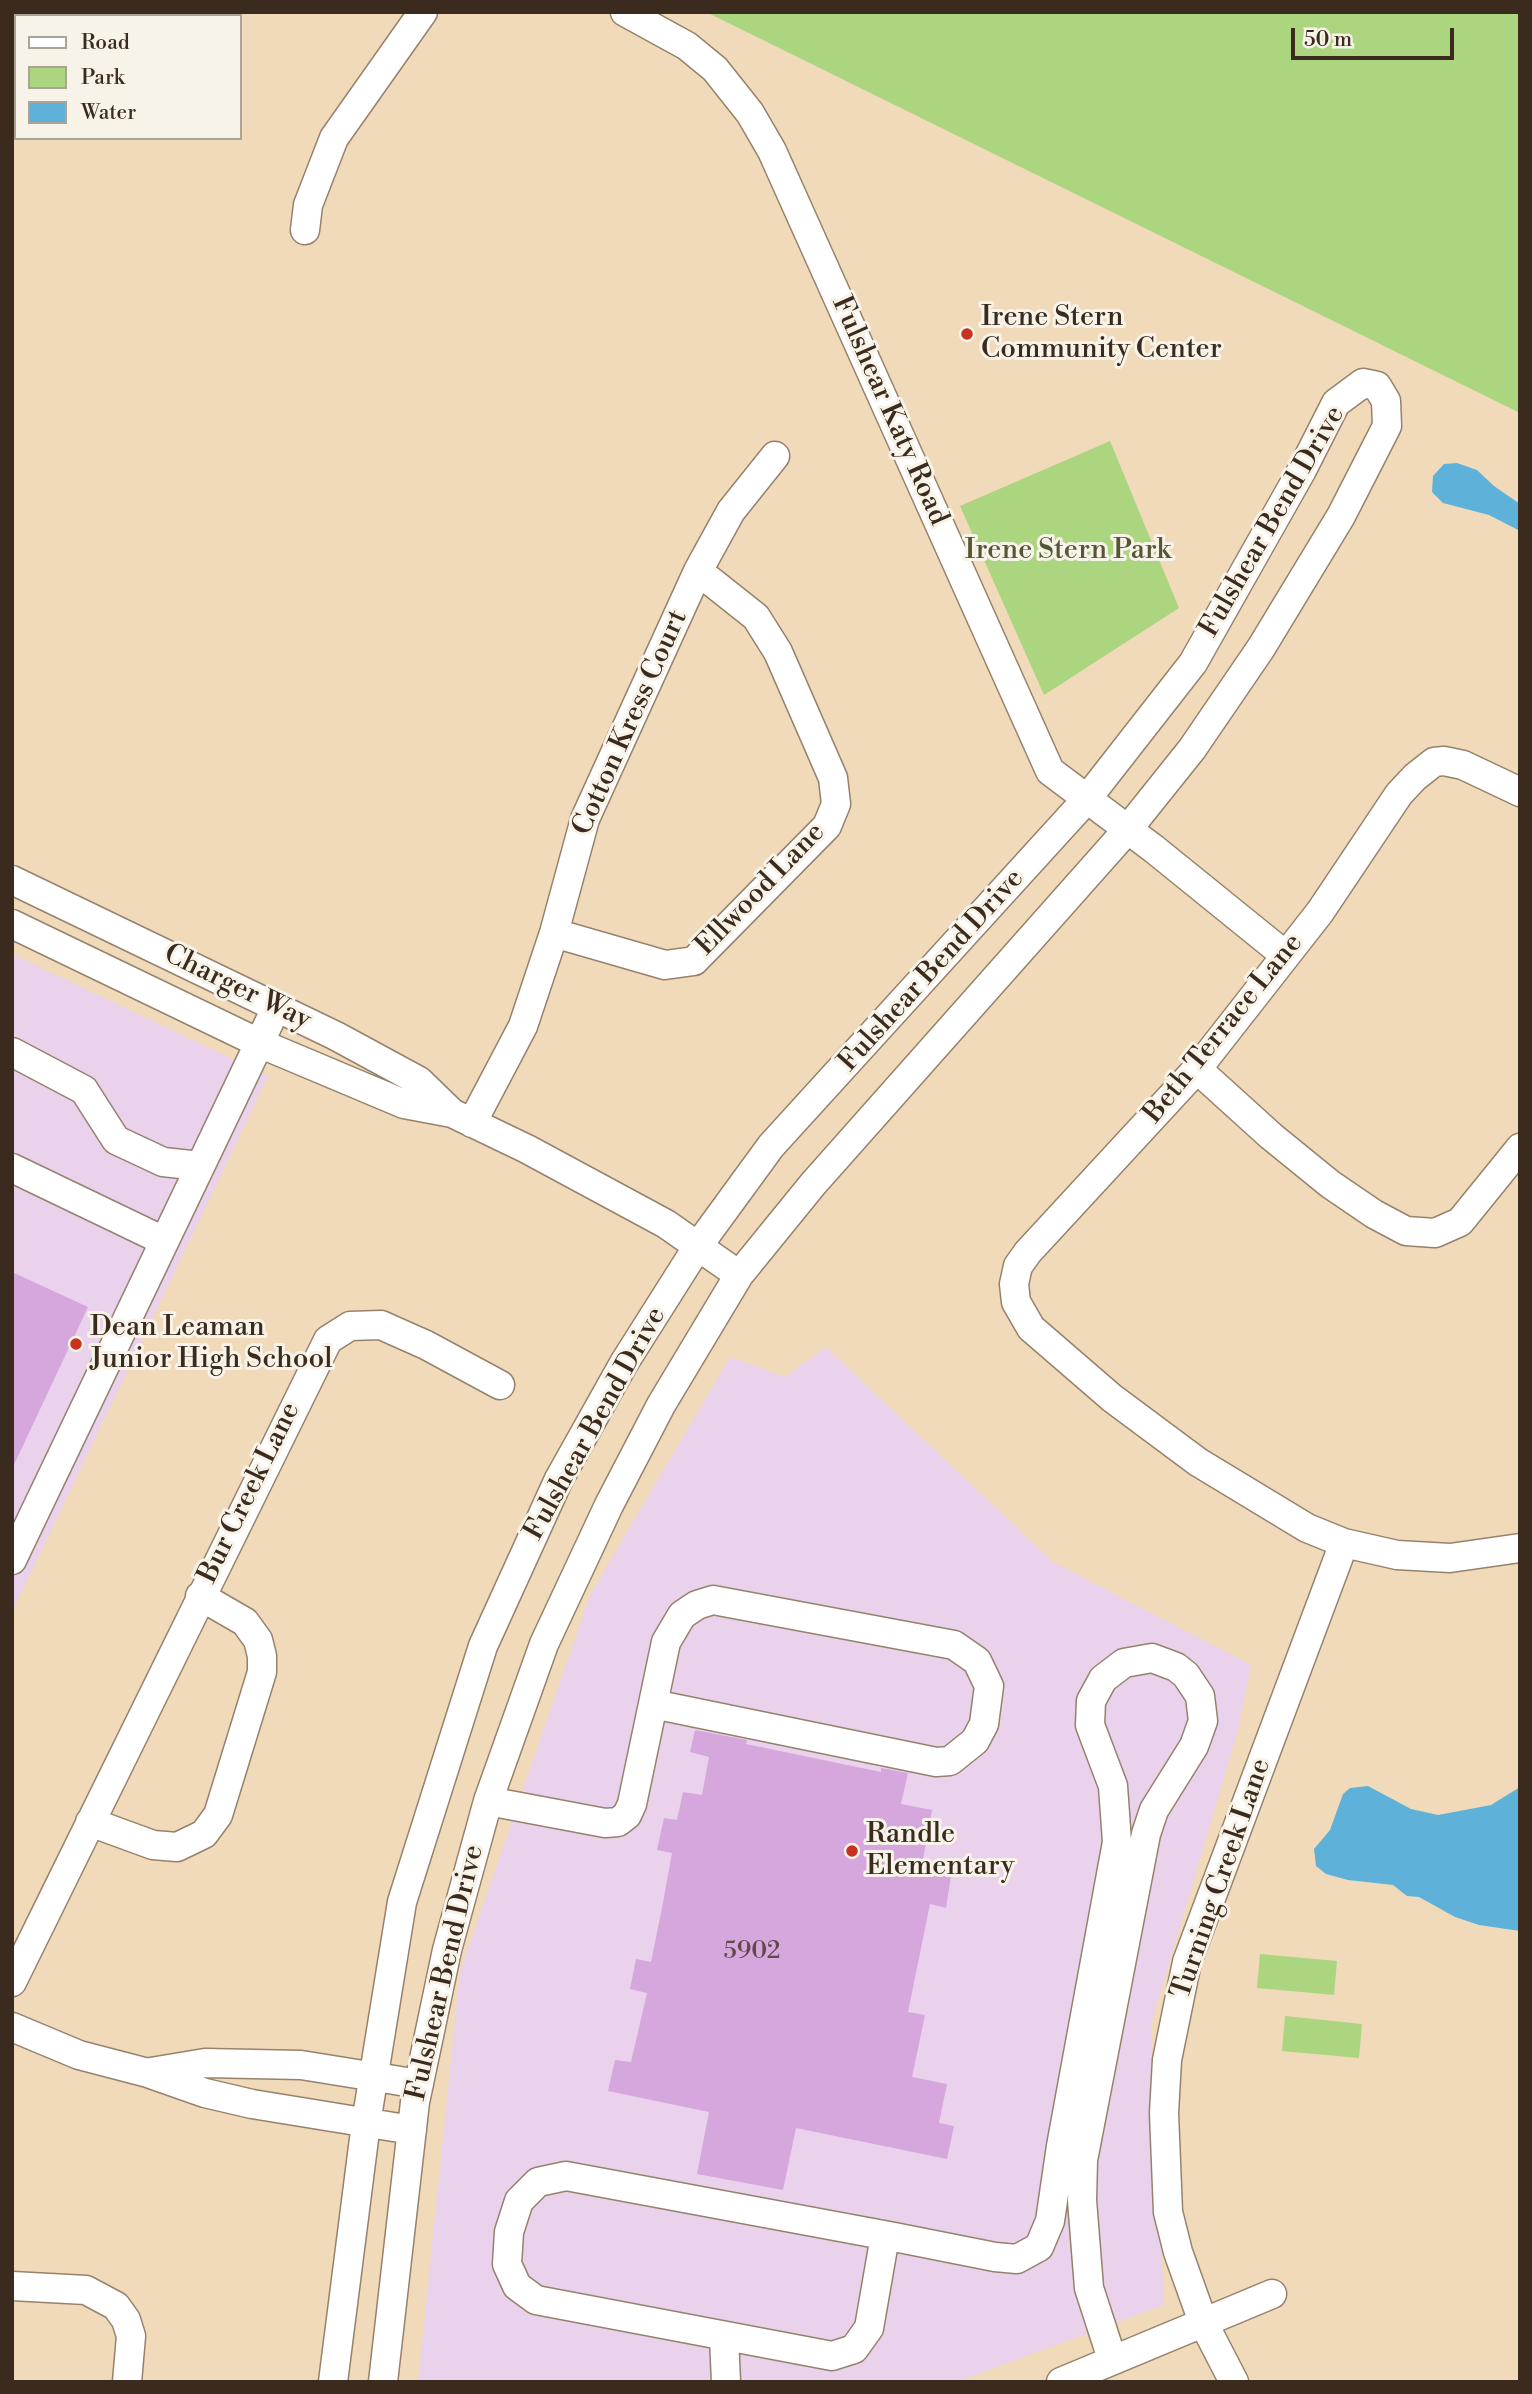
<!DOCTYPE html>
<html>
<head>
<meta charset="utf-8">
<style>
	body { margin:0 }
	#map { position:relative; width:1532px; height:2394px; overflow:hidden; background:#f1daba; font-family:"Libre Bodoni",serif }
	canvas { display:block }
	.frame { position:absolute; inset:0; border:14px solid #3b2a1e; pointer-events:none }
	.legend { position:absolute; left:14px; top:14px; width:228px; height:126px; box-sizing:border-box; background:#f7f3e8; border:2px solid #aca397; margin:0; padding:9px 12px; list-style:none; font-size:21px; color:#3b2a1e }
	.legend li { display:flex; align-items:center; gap:14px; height:35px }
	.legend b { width:35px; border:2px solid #aca397 }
	.scale { position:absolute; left:1291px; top:28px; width:163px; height:32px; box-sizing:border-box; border:4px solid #3b2a1e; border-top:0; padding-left:9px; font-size:21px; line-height:24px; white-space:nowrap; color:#3b2a1e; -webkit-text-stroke:5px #f7f3e8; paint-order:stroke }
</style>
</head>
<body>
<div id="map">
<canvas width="1532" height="2394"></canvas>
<div class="frame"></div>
<ul class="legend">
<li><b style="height:9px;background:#fff"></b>Road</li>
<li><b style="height:19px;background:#acd580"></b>Park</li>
<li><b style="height:19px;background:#5eb2da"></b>Water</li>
</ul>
<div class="scale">50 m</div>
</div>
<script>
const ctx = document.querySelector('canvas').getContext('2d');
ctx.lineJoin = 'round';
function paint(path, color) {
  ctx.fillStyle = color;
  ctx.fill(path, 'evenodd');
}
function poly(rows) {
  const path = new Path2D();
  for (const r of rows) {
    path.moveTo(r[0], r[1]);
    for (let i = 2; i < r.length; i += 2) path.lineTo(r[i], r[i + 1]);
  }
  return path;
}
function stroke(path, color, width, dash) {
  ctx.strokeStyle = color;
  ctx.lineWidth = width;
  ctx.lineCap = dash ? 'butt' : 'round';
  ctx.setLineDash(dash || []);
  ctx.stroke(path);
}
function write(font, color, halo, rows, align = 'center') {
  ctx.font = font + ' "Libre Bodoni",serif';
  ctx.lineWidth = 6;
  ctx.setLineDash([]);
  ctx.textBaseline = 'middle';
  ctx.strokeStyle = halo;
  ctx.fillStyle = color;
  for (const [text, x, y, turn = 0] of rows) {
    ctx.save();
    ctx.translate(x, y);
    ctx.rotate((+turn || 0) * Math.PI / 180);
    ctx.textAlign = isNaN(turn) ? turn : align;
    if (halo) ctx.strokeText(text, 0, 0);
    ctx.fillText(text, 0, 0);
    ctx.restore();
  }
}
const built = poly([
	[12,954,268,1076,12,1612],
	[826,1347,1053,1562,1251,1665,1238,1730,1151,2024,1164,2305,956,2382,418,2382,460,1972,590,1595,730,1357,785,1377]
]);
const green = poly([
	[706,12,1520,12,1520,413],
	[1110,441,1179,608,1044,695,960,506],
	[1260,1954,1337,1961,1334,1995,1257,1988],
	[1285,2016,1362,2024,1359,2058,1282,2051]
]);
const water = poly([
	[1457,463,1477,470,1494,486,1520,504,1520,531,1489,515,1443,503,1432,492,1433,476,1444,464],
	[1368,1786,1411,1809,1438,1815,1491,1805,1520,1787,1520,1931,1479,1925,1455,1917,1419,1897,1407,1896,1393,1885,1348,1880,1326,1874,1316,1866,1314,1849,1330,1830,1343,1794,1350,1788]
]);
const building = poly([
	[12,1272,88,1307,12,1469],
	[695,1730,747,1740,746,1744,881,1772,881,1768,908,1773,901,1804,932,1810,921,1870,951,1876,946,1908,930,1904,908,2012,925,2015,912,2077,947,2084,939,2123,954,2126,947,2159,796,2128,783,2190,697,2174,709,2112,608,2091,615,2060,631,2062,647,1993,630,1989,636,1959,651,1962,662,1908,672,1853,657,1850,664,1818,677,1820,683,1792,702,1795,709,1757,690,1752]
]);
const minor = poly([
	[625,12,687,46,715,69,750,113,772,151,1050,771,1154,849,1285,955],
	[305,230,308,205,334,138,423,12],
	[1520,792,1463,765,1444,761,1434,762,1415,777,1399,794,1320,912,1197,1069,1028,1252,1018,1266,1014,1284,1016,1302,1031,1328,1112,1398,1198,1462,1307,1528,1344,1543,1397,1555,1450,1558,1520,1548],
	[12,880,336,1036,419,1081,452,1113],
	[12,924,259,1043,404,1104,452,1113,527,1149,666,1224,739,1275],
	[554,933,665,965,694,961,827,826,836,804,833,778,778,652,756,617,698,571],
	[12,1052,84,1090,116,1140,163,1162,200,1166],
	[1197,1069,1271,1136,1330,1184,1374,1214,1406,1231,1435,1233,1460,1222,1520,1148],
	[472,1123,523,1026,554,933,585,819,698,571,731,511,775,456],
	[12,1168,164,1241],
	[12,1560,277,1006],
	[488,1801,605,1823,618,1822,627,1815,632,1804,666,1642,682,1615,697,1605,713,1600,954,1645,977,1661,989,1686,984,1724,975,1741,950,1761,936,1762,653,1704],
	[90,1822,153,1845,177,1847,204,1834,218,1815,262,1672,262,1656,258,1640,245,1622,200,1596],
	[12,1982,328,1340,350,1326,381,1325,426,1345,500,1385],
	[12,2027,79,2055,148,2073,205,2093,252,2104,412,2130],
	[151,2072,205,2063,301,2065,419,2084],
	[885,2236,869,2328,854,2349,832,2356,536,2300,517,2286,507,2264,509,2232,519,2201,538,2182,566,2176,894,2237,995,2257,1017,2259,1039,2247,1050,2221,1061,2146,1117,1842,1113,1786,1090,1725,1091,1701,1103,1679,1124,1663,1152,1658,1176,1667,1186,1675,1200,1696,1203,1721,1194,1746,1154,1810,1146,1834,1083,2160,1082,2200,1089,2288,1112,2359],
	[12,2286,86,2290,116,2306,126,2320,131,2336,127,2382],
	[724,2337,726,2382],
	[333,2382,366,2123,402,1902,483,1646,559,1479,624,1363,698,1246,771,1146,1086,800,1193,663,1302,470,1336,403,1363,383,1377,386,1386,401,1387,426,1341,516,1261,648,1192,749,1128,829,813,1184,739,1275,661,1405,609,1505,544,1644,488,1801,447,1950,415,2102,383,2382],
	[1061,2382,1272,2294],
	[1234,2382,1203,2322,1178,2252,1168,2212,1164,2113,1167,2060,1187,1962,1344,1543]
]);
const markers = [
	[967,334,7,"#c8321e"],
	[76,1344,7,"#c8321e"],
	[852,1851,7,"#c8321e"]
];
const numberNames = [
	["5902",752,1952]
];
const poiNames = [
	["Irene Stern",981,318],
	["Community Center",981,350],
	["Dean Leaman",90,1328],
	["Junior High School",90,1360],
	["Randle",866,1835],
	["Elementary",866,1867]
];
const streetNames = [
	["Fulshear Katy Road",889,411,66],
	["Fulshear Bend Drive",1273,522,-60],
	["Cotton Kress Court",631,723,-66],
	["Ellwood Lane",761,890,-46],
	["Fulshear Bend Drive",932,971,-48],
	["Charger Way",237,988,26],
	["Beth Terrace Lane",1224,1029,-51],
	["Fulshear Bend Drive",596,1424,-61],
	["Bur Creek Lane",250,1493,-64],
	["Turning Creek Lane",1222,1879,-71],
	["Fulshear Bend Drive",446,1973,-77]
];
const parkNames = [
	["Irene Stern Park",1068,551]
];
paint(built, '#ead1ec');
paint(green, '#acd580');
paint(water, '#5eb2da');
paint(building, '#d5a7dd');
stroke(minor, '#96826c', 31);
stroke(minor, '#fff', 28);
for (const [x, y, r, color] of markers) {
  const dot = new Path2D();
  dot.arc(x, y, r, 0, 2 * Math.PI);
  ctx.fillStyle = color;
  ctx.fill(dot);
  stroke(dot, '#f7f3e8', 2.5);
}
write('24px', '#62494e', null, numberNames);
write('28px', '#3b2a1e', '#f7f3e8', poiNames, 'left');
write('28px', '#3b2a1e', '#f7f3e8', streetNames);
write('28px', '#575536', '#f7f3e8', parkNames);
</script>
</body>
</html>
